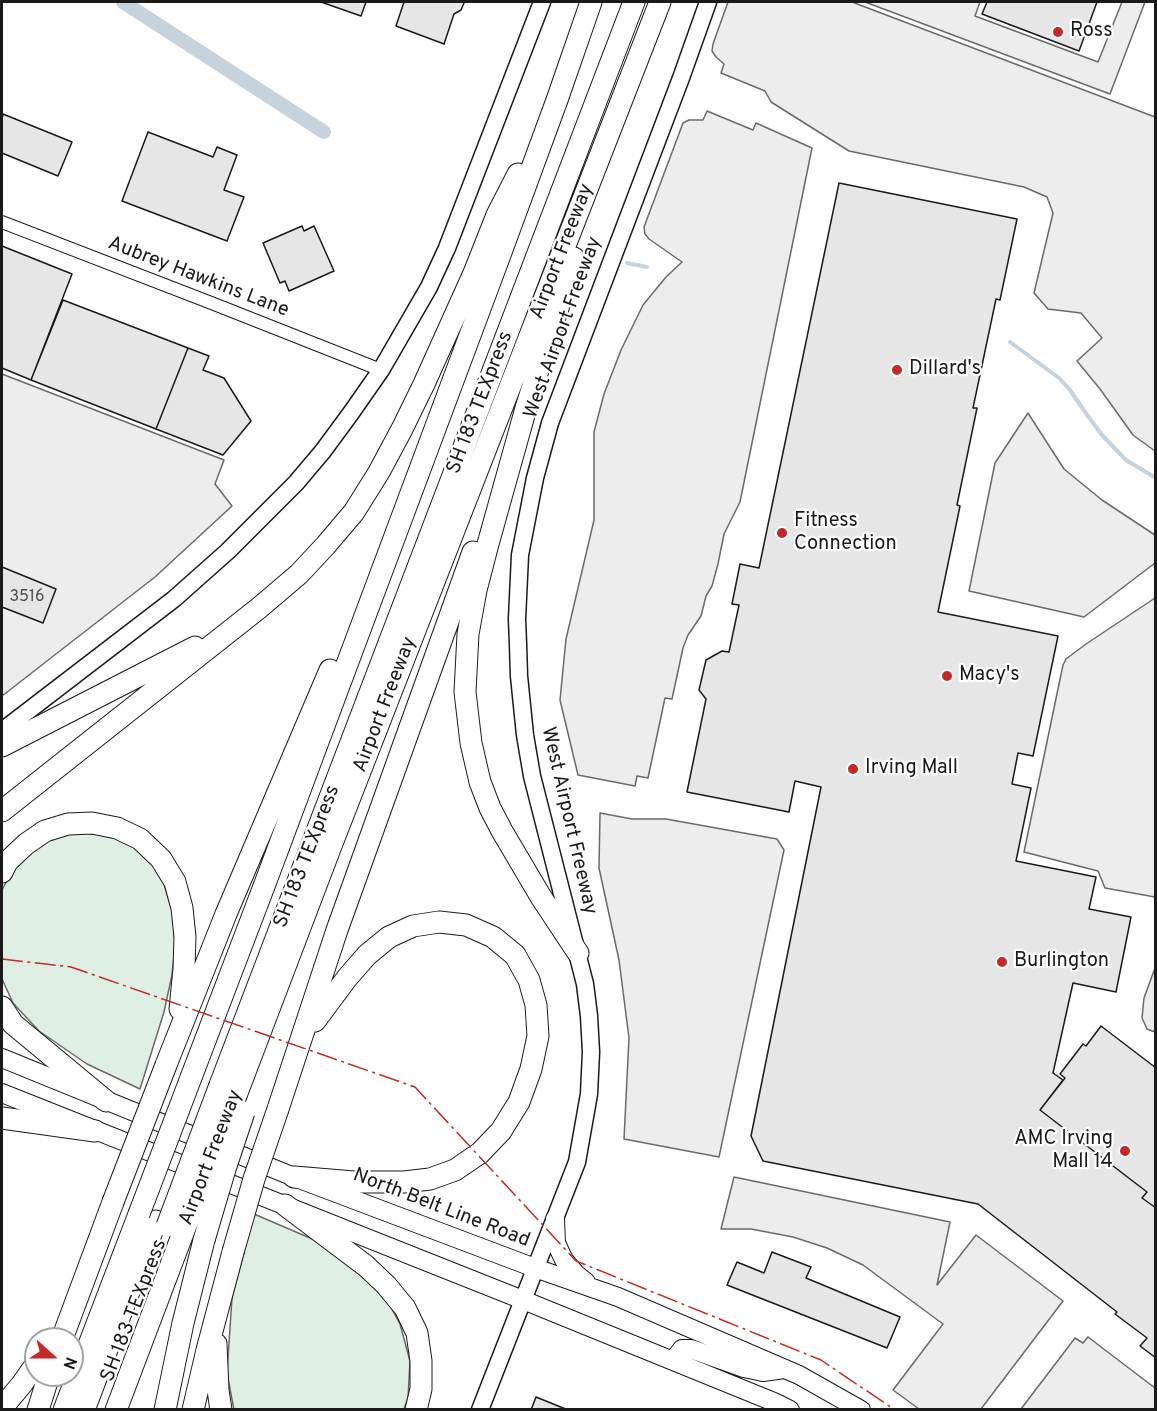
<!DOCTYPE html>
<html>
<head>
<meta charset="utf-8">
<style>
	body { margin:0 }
	#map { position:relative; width:1157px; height:1411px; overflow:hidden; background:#fff; font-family:Overpass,sans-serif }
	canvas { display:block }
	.frame { position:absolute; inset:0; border:3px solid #1a1a1a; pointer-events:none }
	.north { position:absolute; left:24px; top:1327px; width:60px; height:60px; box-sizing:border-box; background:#fff; border:2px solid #a3a3a3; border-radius:50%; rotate:111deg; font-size:16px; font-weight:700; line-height:24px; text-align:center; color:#1a1a1a }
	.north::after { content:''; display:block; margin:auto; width:21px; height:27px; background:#c62828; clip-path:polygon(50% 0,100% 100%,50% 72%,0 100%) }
</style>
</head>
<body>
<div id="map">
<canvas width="1157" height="1411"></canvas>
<div class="frame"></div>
<div class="north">N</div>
</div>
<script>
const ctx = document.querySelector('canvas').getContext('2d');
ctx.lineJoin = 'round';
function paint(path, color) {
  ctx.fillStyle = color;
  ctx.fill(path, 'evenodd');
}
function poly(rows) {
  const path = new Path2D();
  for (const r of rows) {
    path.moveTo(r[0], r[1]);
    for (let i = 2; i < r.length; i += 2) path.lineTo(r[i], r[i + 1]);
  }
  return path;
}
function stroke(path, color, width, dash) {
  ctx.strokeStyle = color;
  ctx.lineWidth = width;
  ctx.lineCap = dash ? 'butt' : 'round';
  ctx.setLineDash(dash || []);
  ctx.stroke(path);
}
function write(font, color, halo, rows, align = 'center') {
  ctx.font = font + ' Overpass,sans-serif';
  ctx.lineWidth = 4.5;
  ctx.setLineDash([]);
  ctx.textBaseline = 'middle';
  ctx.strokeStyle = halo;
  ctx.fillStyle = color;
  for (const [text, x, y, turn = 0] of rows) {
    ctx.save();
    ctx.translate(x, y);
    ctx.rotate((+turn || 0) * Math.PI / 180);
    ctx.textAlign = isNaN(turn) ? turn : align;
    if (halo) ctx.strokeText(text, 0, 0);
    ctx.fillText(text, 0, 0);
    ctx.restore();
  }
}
const green = poly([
	[69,832,109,835,130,841,151,860,163,881,173,914,175,945,172,975,164,1012,140,1089,87,1064,39,1031,13,1003,2,979,2,890,14,867,40,844,69,832],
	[254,1214,317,1241,353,1263,383,1293,400,1324,410,1361,408,1398,404,1409,234,1410,227,1373,232,1298,254,1214]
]);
const parking = poly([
	[728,2,852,2,1155,117,1155,451,1133,435,1100,389,1077,361,1102,338,1081,313,1048,309,1034,293,1053,213,1047,197,1024,187,849,151,771,102,765,91,721,73,724,64,716,57,712,51,713,44,728,2],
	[865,2,980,2,975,16,1098,62,1122,2,1145,2,1110,94,865,2],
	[707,111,753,130,756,123,812,148,740,502,724,534,718,564,712,586,706,596,701,616,688,635,683,648,672,699,665,698,648,778,637,776,635,786,578,775,560,700,566,639,594,520,594,432,604,394,621,350,643,305,666,277,682,262,649,239,645,234,644,227,683,123,689,120,703,120,707,111],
	[2,374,224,460,215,484,232,506,155,577,2,696,2,374],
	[1028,413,1064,469,1102,500,1155,535,1155,563,1084,617,969,591,995,463,1028,413],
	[1155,598,1155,897,1105,888,1098,871,1024,852,1063,665,1066,659,1086,644,1155,598],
	[600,813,632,819,666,819,777,839,784,850,719,1157,624,1139,629,1038,619,960,599,868,600,813],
	[1155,968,1156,1032,1155,1032,1147,1029,1142,1018,1144,998,1155,968],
	[734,1177,950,1222,937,1285,976,1235,1063,1301,981,1409,919,1409,893,1390,943,1324,863,1265,827,1248,793,1237,751,1229,721,1229,734,1177],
	[1088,1337,1155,1388,1155,1409,1021,1409,1075,1338,1083,1343,1088,1337]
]);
const stream = poly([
	[627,263,647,267],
	[1010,342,1059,378,1070,390,1085,412,1102,435,1126,460,1156,478]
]);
const canal = poly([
	[123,2,324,132]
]);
const building = poly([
	[321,2,366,2,361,16,321,2],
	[404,2,464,2,464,3,461,10,454,14,444,44,396,26,404,2],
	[987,2,1097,2,1079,51,982,14,987,2],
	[3,114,72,142,58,176,2,153,2,119,3,114],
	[148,132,213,157,217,147,237,155,224,190,244,197,227,241,122,201,148,132],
	[839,183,1017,219,1000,300,996,299,973,408,977,408,957,505,960,506,938,612,1058,636,1033,756,1018,753,1012,784,1031,788,1016,861,1096,877,1089,909,1131,917,1116,992,1073,983,1053,1073,1063,1080,1040,1110,1147,1192,1142,1198,1156,1208,1156,1358,1140,1346,1147,1338,1115,1314,1117,1312,978,1204,763,1161,751,1136,821,787,795,781,789,812,687,792,706,699,699,690,706,660,722,651,729,652,739,605,732,604,740,564,759,568,839,183],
	[302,226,304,231,314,226,334,271,289,291,285,281,280,283,263,243,302,226],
	[2,246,72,274,31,380,2,368,2,246],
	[63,300,188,348,156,429,31,380,63,300],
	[188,348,209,356,203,370,224,378,251,421,223,455,156,429,188,348],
	[2,567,56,589,43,623,2,607,2,567],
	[1101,1026,1156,1068,1156,1208,1142,1198,1147,1192,1040,1110,1065,1078,1060,1074,1083,1044,1086,1046,1101,1026],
	[772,1252,811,1267,806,1278,900,1317,887,1348,727,1285,737,1262,764,1273,772,1252],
	[536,1397,568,1410,531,1410,536,1397]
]);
const street = poly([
	[2,222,214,304,381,370]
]);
const secondary = poly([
	[2,731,174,599,228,551,296,483,323,451,351,413,381,370,429,287,447,248,542,2],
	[480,1410,577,1162,589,1094,591,1052,589,1016,585,984,532,776,525,735,519,676,518,644,517,619,520,555,535,478,550,423,681,78,708,2]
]);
const primary = poly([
	[2,1058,294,1177,535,1268,618,1297,799,1375,861,1410],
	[2,1093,523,1300,774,1402,790,1410],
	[555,1219,556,1243,564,1260,576,1274,586,1282],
	[673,1361,682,1349,691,1349,744,1368,763,1372,784,1369]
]);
const highway = poly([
	[574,258,526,408,488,544,476,590,468,634,465,692,471,743,480,782,490,808,502,831,541,897,578,953],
	[2,746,195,647],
	[2,811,259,608,299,574,326,545,354,512,379,472,402,429,424,384,474,273,497,215,518,174],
	[2,872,7,862,26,844,45,831,68,824,92,823,117,828,140,839,161,859,175,882,182,908,185,937,184,969,180,1009],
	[2,1007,13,1024,106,1101],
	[166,1065,226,914,330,670],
	[192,1075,266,881,500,255,557,100,591,2],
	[220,1085,634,2],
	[237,1093,331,846,660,2],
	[278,1109,337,930,473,552],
	[2,1118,95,1131],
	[294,1177,354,1182,404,1182,430,1179,455,1170,480,1153,501,1131,519,1102,531,1069,538,1036,536,1005,529,980,515,955,493,937,466,925,439,922,413,926,389,937,367,955,347,978,315,1021],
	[285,1205,366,1266,386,1285,405,1308,417,1333,421,1361,421,1389,416,1410],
	[62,1339,113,1202],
	[216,1344,218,1390,221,1410],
	[2,1408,22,1384,36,1364],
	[38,1410,49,1375],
	[64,1410,139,1214],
	[84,1410,156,1221],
	[116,1410,183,1233],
	[165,1410,183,1323,204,1240],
	[193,1410,207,1350,233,1252]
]);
const highwayBridge = poly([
	[113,1202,166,1065],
	[139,1214,192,1075],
	[167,1226,220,1085],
	[183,1233,237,1093],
	[204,1240,225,1169,244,1112],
	[233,1252,254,1179,278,1109]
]);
const power = poly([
	[2,959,71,967,415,1087,576,1261,821,1360,895,1410]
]);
const markers = [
	[1058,32,6,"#c62828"],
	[897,370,6,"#c62828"],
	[782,533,6,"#c62828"],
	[947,676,6,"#c62828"],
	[853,769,6,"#c62828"],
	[1002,962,6,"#c62828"],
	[1125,1151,6,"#c62828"]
];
const numberNames = [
	["3516",27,598]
];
const poiNames = [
	["Ross",1070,32],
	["Dillard's",909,370],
	["Fitness",794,522],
	["Connection",794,545],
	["Macy's",959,676],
	["Irving Mall",865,769],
	["Burlington",1014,962],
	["AMC Irving",1113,1140,"right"],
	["Mall 14",1113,1163,"right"]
];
const streetNames = [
	["Airport Freeway",563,252,-69],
	["Aubrey Hawkins Lane",198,278,21],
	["West Airport Freeway",564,328,-70],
	["SH 183 TEXpress",481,403,-69],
	["Airport Freeway",386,705,-69],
	["West Airport Freeway",568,821,77],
	["SH 183 TEXpress",308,857,-69],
	["Airport Freeway",212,1158,-69],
	["North Belt Line Road",441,1209,21],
	["SH 183 TEXpress",135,1311,-69]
];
paint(green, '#e0efe3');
stroke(green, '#6a6a6a', 1.5);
paint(parking, '#ededed');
stroke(parking, '#6a6a6a', 1.5);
stroke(stream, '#c6d2dc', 4);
stroke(canal, '#c6d2dc', 14);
paint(building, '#e6e6e6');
stroke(building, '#1a1a1a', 1.5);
stroke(street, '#1a1a1a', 14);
stroke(secondary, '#1a1a1a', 19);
stroke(primary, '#1a1a1a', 20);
stroke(highway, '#1a1a1a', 23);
stroke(street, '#fff', 12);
stroke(secondary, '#fff', 16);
stroke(primary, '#fff', 18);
stroke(highway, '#fff', 21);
stroke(highwayBridge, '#1a1a1a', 23, []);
stroke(highwayBridge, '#fff', 21);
stroke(power, '#c62828', 1.5, [21, 4.5, 3, 4.5]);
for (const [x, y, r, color] of markers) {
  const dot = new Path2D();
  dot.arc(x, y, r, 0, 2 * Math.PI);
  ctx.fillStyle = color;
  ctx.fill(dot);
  stroke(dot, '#fff', 2);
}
write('16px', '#4d4d4d', null, numberNames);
write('20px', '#1a1a1a', '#fff', poiNames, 'left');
write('20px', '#1a1a1a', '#fff', streetNames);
</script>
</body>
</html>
